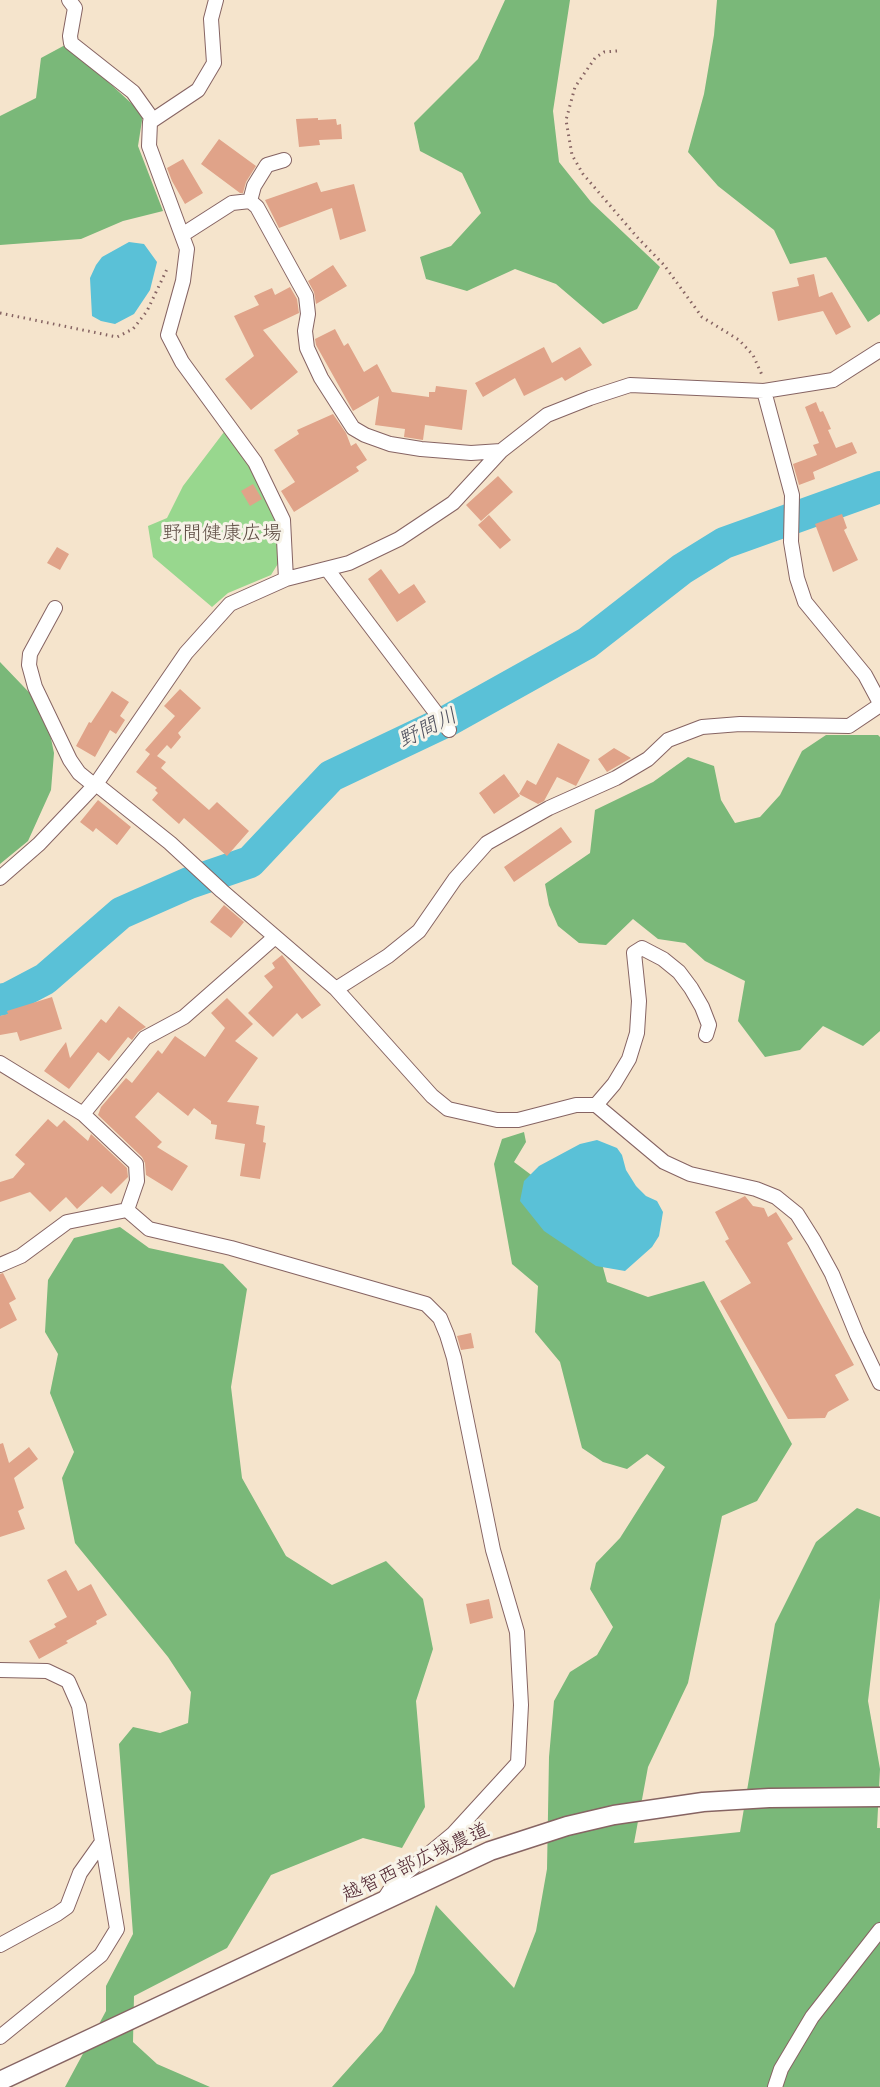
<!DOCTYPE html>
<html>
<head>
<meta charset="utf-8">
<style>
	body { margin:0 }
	canvas { display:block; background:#f5e4cc }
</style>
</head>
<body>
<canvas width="880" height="2087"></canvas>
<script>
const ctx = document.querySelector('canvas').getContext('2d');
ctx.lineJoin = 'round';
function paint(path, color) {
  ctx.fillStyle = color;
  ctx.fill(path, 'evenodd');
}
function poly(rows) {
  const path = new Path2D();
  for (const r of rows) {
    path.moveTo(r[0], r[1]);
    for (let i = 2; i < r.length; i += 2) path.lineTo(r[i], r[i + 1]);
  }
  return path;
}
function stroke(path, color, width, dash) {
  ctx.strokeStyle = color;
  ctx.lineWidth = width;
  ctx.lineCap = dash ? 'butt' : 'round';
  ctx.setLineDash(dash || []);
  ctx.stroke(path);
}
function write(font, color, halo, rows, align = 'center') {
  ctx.font = font + ' Itim,"Klee One",sans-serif';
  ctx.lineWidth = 6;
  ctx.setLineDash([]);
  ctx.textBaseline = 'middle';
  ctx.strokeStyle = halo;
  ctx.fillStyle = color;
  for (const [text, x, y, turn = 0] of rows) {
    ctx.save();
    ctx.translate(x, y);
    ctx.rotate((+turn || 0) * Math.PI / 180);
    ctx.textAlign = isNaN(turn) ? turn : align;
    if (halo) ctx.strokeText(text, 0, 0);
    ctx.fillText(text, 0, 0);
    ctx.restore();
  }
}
const green = poly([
	[224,432,241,450,279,520,279,562,271,575,228,593,212,607,153,557,148,526,167,518,183,486]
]);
const forest = poly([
	[505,0,570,0,553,111,559,162,591,202,660,267,637,309,603,324,556,284,515,269,467,291,426,279,420,257,451,246,481,213,462,173,420,151,414,123,478,59],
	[717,0,880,0,880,314,868,322,826,257,790,264,774,230,718,186,688,152,704,94,714,35],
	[67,44,143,114,138,146,163,211,123,221,81,239,0,245,0,116,36,98,41,58],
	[0,662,45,709,54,753,51,790,28,841,0,864],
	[826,735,878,735,880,737,880,1031,863,1046,823,1026,800,1050,765,1057,738,1021,745,981,705,961,685,943,658,939,633,919,606,945,579,943,558,926,549,905,545,884,590,853,595,810,653,782,688,757,714,766,721,800,735,823,760,817,780,795,802,751],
	[524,1132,526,1142,514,1162,546,1186,596,1242,607,1282,648,1297,704,1281,792,1444,757,1501,722,1516,688,1683,648,1767,634,1843,740,1832,775,1624,816,1542,857,1508,880,1517,880,1598,868,1701,880,1769,877,1828,880,1828,880,2087,332,2087,382,2031,414,1973,436,1905,514,1988,536,1931,547,1869,549,1757,554,1701,570,1672,597,1655,613,1627,590,1589,596,1563,620,1538,665,1467,647,1454,627,1469,603,1462,582,1448,560,1362,535,1332,538,1286,512,1264,494,1164,502,1139],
	[120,1227,149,1248,223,1264,247,1289,231,1387,242,1478,286,1556,332,1585,386,1561,423,1599,433,1649,416,1701,425,1807,402,1848,363,1838,271,1875,227,1948,134,1996,133,2042,157,2064,210,2087,65,2087,106,2011,106,1986,133,1934,119,1744,133,1727,160,1733,188,1723,191,1692,168,1657,75,1543,62,1478,74,1452,50,1393,58,1354,45,1332,48,1280,74,1238]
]);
const water = poly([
	[129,242,144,244,157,262,150,290,134,314,115,324,101,321,92,316,90,278,96,265,102,257],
	[597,1140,617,1148,622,1155,626,1170,636,1186,646,1196,657,1201,663,1212,659,1236,652,1247,625,1271,596,1266,544,1231,520,1201,524,1181,539,1166,580,1144]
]);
const river = poly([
	[0,1000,9,998,45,979,121,913,189,883,250,862,331,776,449,720,587,643,682,569,724,543,880,487]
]);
const building = poly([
	[318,118,318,120,336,119,337,125,341,124,342,139,319,140,320,145,299,147,296,119],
	[219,139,256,166,246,182,243,193,240,193,201,164],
	[183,159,203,193,185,204,172,181,167,168],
	[317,182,321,192,354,184,366,231,340,240,332,208,279,228,265,200],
	[333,265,347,286,316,304,314,292,308,281],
	[814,274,819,297,832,292,851,327,836,335,823,311,778,321,772,292,799,286,797,278],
	[290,287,297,299,299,313,263,330,298,372,251,410,225,379,254,356,234,316,259,305,254,296,272,288,275,295],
	[335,329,344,346,348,343,364,372,377,364,392,392,429,397,429,392,435,392,436,386,467,390,462,430,425,425,423,440,404,437,405,429,375,425,379,396,353,411,316,345,315,339],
	[544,347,552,363,580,347,592,365,565,381,562,377,524,396,515,378,483,397,475,383],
	[816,402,820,412,823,411,831,429,828,430,836,448,852,442,857,453,813,472,815,479,799,485,793,464,817,455,813,445,819,443,805,407],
	[333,414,346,433,351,446,356,443,367,460,356,467,359,471,294,512,281,491,295,482,274,450,299,434,297,430],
	[498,476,513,492,481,521,466,505],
	[253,484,262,499,250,506,241,491],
	[842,514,847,528,844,530,858,560,833,572,815,524],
	[489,515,511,540,500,549,478,525],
	[57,547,69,554,60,570,47,563],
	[381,569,399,594,414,584,426,602,397,622,368,579],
	[180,689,201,708,178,733,181,737,171,749,167,745,157,756,166,762,161,768,209,810,217,802,249,831,227,856,184,818,179,824,152,800,158,793,155,790,157,788,136,772,150,754,145,750,175,716,164,706],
	[112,691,129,702,120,716,125,720,116,734,110,730,95,757,76,746,89,722,91,723],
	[558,743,590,760,576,786,557,777,544,801,538,804,519,794,527,780,536,785],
	[614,748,631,758,607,772,598,759],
	[504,774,520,796,494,814,479,793],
	[98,800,131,827,117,845,96,828,93,832,80,822],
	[561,827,572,842,514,882,504,867],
	[224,905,244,922,231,938,210,922],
	[282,955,321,1005,302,1019,297,1013,273,1037,248,1013,273,987,264,976,275,968,272,963],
	[52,997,62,1029,20,1041,17,1032,0,1035,0,1016,8,1014,7,1011],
	[227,998,253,1024,235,1041,258,1058,227,1102,259,1106,256,1124,265,1126,263,1142,266,1143,260,1179,240,1176,245,1144,215,1139,217,1125,211,1124,211,1121,194,1108,188,1116,158,1092,135,1117,162,1142,157,1147,188,1166,172,1191,146,1175,145,1163,142,1157,98,1115,101,1107,126,1078,132,1083,158,1050,162,1054,175,1036,205,1057,225,1028,211,1013],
	[119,1006,146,1027,138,1032,132,1040,128,1037,109,1061,98,1052,69,1089,44,1071,66,1042,70,1058,101,1019,106,1023],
	[48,1119,57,1127,64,1120,88,1141,91,1134,127,1168,128,1177,111,1194,102,1186,77,1209,66,1197,50,1212,30,1192,0,1202,0,1182,13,1178,25,1164,15,1155],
	[745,1196,753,1206,764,1208,768,1217,776,1212,793,1239,787,1243,854,1365,835,1375,849,1400,828,1412,825,1418,788,1419,720,1301,751,1283,725,1241,729,1239,715,1212],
	[3,1273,16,1299,9,1303,17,1320,0,1329,0,1274],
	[471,1333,474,1348,461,1350,457,1336],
	[3,1443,9,1463,29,1447,38,1459,14,1478,24,1508,18,1511,25,1529,0,1537,0,1444],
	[66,1570,78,1591,91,1584,107,1615,96,1621,97,1624,66,1641,68,1643,39,1659,29,1641,56,1627,54,1624,67,1617,47,1580],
	[489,1599,493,1618,470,1624,466,1604]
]);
const path = poly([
	[617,51,604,52,595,58,575,87,566,120,572,155,583,174,637,237,664,265,702,317,739,340,753,355,762,375],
	[0,313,117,337,133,329,147,311,168,267]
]);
const minor = poly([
	[69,0,75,8,70,36,71,43,133,92,153,120],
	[216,0,211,19,214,63,198,90,150,122,149,146,187,249,183,281,168,335,182,362,255,462,283,520,286,579],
	[250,201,254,186,267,165,284,160],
	[182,235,232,203,250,201,257,207,306,296,308,314,305,331,307,348,321,378,353,428,365,435,390,444,421,449,471,453,501,451],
	[764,391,792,495,791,542,797,578,805,602,865,675,880,703],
	[327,569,449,730],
	[55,608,30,654,29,665,35,687,70,760,79,773,95,786],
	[96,784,170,843,222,891,336,989,432,1096,448,1109,497,1120,518,1120,576,1105,596,1105,664,1162,690,1174,756,1189,776,1197,797,1214,814,1241,832,1274,857,1335,880,1383],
	[0,878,39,844,96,784,186,653,230,604,286,579,349,563,399,539,453,503,501,451,547,415,590,398,630,385,764,391,833,380,880,350],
	[336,989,388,956,419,931,455,879,487,843,549,808,616,778,648,759,668,740,702,727,740,724,849,726,880,705],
	[0,1063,83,1114,136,1164,137,1181,127,1210],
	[596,1105,614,1084,629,1059,637,1033,639,1001,634,953,642,948,663,959,679,972,691,988,702,1007,709,1025,706,1035],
	[83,1114,145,1038,184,1017,275,937],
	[127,1210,149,1229,231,1248,426,1304,440,1318,447,1335,454,1358,493,1550,517,1632,521,1705,518,1763,453,1834,395,1882,383,1901],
	[0,1265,21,1256,67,1222,127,1210],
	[0,1670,47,1671,68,1681,79,1706,117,1929,101,1955,0,2037],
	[0,1945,57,1914,67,1907,80,1873,102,1842],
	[775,2087,781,2069,812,2017,880,1930]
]);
const tertiary = poly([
	[0,2081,490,1851,567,1826,614,1815,703,1802,769,1798,880,1797]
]);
const parkNames = [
	["野間健康広場",222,534]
];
const streetNames = [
	["越智西部広域農道",416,1863,-25]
];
const waterNames = [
	["野間川",428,729,-26]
];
paint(green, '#98d78e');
paint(forest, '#7ab879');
paint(water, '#5ac1d7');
stroke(river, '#5ac1d7', 32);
paint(building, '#e0a389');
stroke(minor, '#866463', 16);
stroke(tertiary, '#866463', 21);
stroke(path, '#866463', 3, [1.5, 4.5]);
stroke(minor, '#fff', 14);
stroke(tertiary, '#fff', 18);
write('20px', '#5e4d44', '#f7f3e8', parkNames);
write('20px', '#4a1f2b', '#f7f3e8', streetNames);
write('italic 21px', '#4f505f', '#f7f3e8', waterNames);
</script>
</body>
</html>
